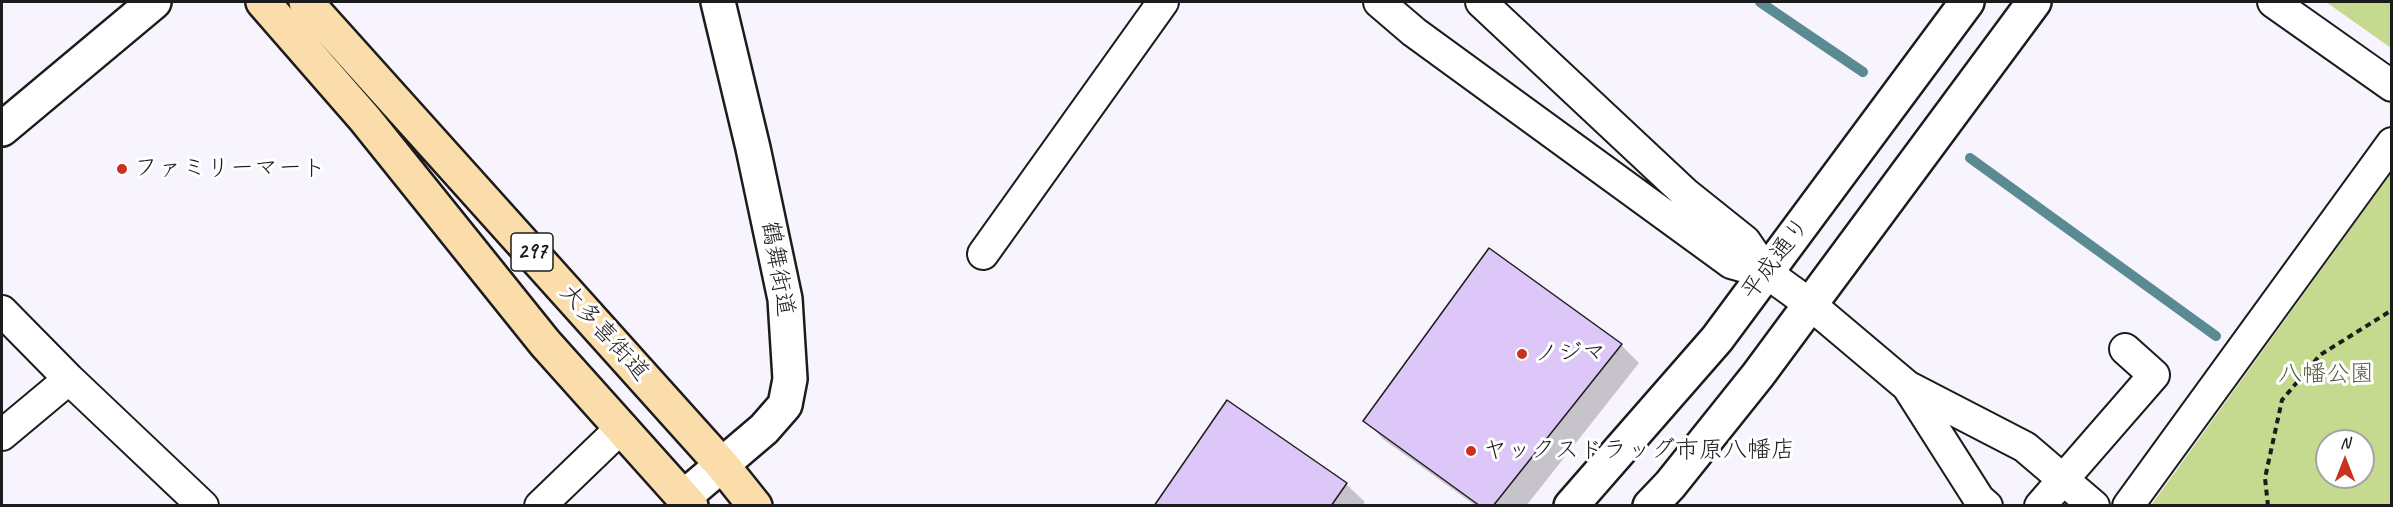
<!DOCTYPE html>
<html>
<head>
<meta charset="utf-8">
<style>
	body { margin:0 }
	#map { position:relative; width:2393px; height:507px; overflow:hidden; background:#f8f4fe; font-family:Caveat,sans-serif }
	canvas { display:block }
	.frame { position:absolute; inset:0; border:3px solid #1c1c1c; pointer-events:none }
	.north { position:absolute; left:2315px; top:429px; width:60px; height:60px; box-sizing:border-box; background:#fff; border:2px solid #a4a4a4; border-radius:50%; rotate:0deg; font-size:16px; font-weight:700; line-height:24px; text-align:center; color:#1c1c1c }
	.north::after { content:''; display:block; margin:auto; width:21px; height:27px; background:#c8321e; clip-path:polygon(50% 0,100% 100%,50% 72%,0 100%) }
</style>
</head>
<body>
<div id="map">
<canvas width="2393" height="507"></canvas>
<div class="frame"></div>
<div class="north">N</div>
</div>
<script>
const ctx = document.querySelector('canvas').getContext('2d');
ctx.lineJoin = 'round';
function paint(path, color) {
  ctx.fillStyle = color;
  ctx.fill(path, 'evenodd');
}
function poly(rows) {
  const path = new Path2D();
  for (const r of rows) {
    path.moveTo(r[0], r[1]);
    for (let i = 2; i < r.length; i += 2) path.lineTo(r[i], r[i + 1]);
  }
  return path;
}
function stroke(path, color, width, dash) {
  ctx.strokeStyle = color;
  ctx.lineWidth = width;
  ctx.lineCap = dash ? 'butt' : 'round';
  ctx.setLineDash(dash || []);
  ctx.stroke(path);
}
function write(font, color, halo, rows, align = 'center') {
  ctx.font = font + ' Caveat,"Klee One",sans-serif';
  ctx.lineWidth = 6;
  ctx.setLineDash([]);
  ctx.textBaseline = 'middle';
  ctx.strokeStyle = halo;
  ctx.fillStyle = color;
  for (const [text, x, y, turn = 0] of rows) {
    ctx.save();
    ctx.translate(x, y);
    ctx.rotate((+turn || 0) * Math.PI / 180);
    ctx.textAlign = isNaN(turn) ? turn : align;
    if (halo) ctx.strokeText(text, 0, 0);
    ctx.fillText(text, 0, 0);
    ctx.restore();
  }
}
const green = poly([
	[2326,2,2391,2,2391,48],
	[2391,173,2391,505,2152,505,2152,504],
	[2327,441,2363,441,2363,477,2327,477]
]);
const shadow = poly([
	[1621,345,1639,363,1526,506,1476,506,1383,439,1365,420],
	[1346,484,1365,502,1362,506,1155,506]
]);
const stream = poly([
	[1760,2,1863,72],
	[1970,158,2216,336]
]);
const building = poly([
	[1489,248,1622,344,1493,506,1480,506,1363,421,1489,248],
	[1227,400,1347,483,1331,506,1154,506,1227,400]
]);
const path = poly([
	[2268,506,2265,478,2282,400,2320,355,2392,310]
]);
const street = poly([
	[1379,2,1414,32,1731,263,1767,273],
	[1481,2,1685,193,1745,241,1767,273,1811,305,1907,386,2025,447,2094,506],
	[2273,2,2392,86],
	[983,254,1163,2],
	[2,311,69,379,203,506],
	[1909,389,1979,499,1987,506],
	[2,435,69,379],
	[540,506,622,427],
	[2040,506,2154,375,2125,349],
	[2128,506,2392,143]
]);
const secondary = poly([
	[2,129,154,2],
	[684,497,764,429,785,405,790,379,785,299,753,148,718,2],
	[1571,506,1717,339,1967,2],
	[1650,506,1670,485,1758,375,2034,2]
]);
const highway = poly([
	[263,2,365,119,545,343,691,506],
	[306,2,723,466,755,506]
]);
const markers = [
	[122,169,6,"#c8321e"],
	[1522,354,6,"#c8321e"],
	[1471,451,6,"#c8321e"]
];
const shields = [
	[532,252,42]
];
const shieldNames = [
	["297",532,252]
];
const poiNames = [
	["ファミリーマート",134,169],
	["ノジマ",1534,354],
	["ヤックスドラッグ市原八幡店",1483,451]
];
const streetNames = [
	["平成通り",1776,259,-53],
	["鶴舞街道",777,269,80],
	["大多喜街道",604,333,48]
];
const parkNames = [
	["八幡公園",2326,375]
];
paint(green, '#c5da8f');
paint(shadow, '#0003');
stroke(stream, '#5a8a92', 10);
paint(building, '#dcc7f8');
stroke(building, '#1c1c1c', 1.5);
stroke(street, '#1c1c1c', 34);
stroke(secondary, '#1c1c1c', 38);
stroke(highway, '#1c1c1c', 38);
stroke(path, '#1c1c1c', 4, [6, 4.5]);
stroke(street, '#fff', 30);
stroke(secondary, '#fff', 33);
stroke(highway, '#fbddab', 33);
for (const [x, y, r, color] of markers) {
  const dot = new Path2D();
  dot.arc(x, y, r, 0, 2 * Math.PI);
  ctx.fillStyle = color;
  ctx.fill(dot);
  stroke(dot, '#fff', 2);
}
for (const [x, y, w] of shields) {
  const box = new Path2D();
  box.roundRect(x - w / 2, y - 19, w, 38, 4.5);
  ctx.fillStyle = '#fff';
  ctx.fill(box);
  stroke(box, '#1c1c1c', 1.5);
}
write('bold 22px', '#1c1c1c', null, shieldNames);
write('24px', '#1c1c1c', '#fff', poiNames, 'left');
write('24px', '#1c1c1c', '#fff', streetNames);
write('24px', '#575e44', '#fff', parkNames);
</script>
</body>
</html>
